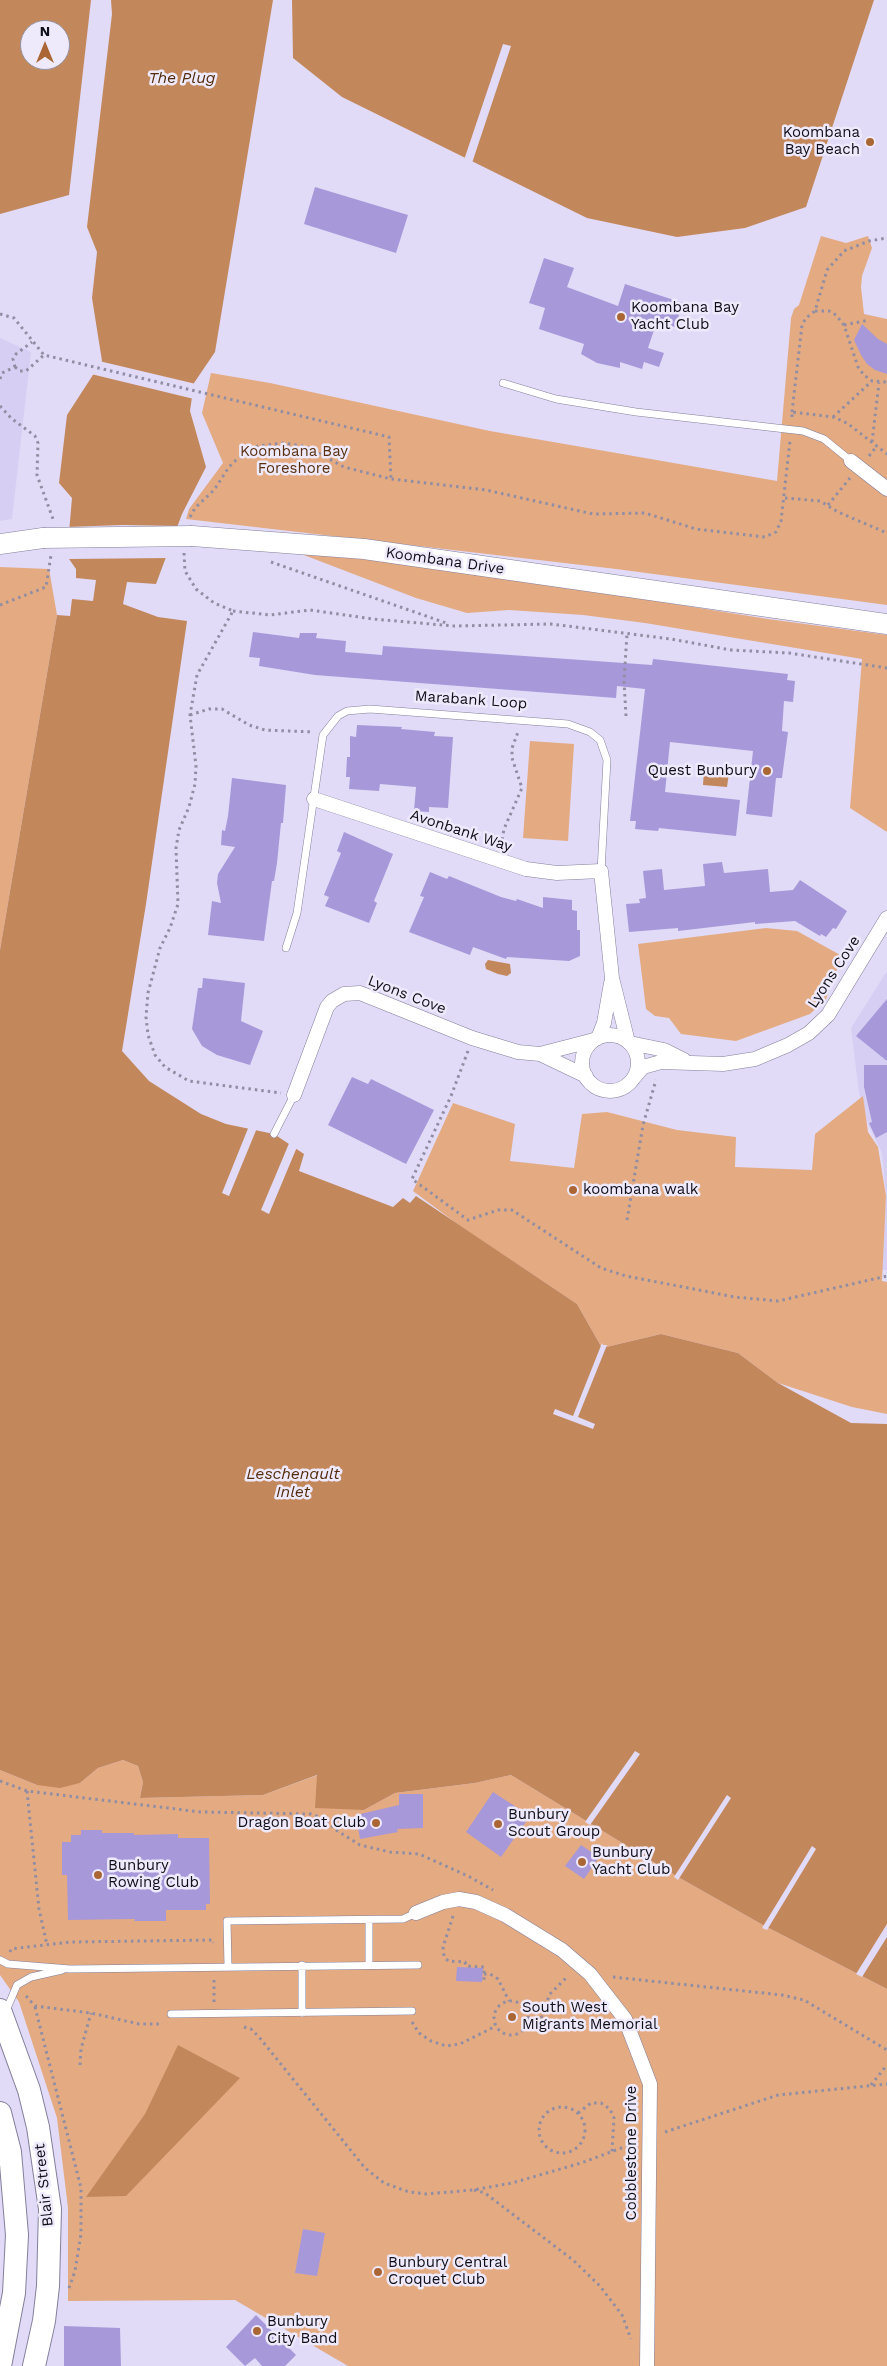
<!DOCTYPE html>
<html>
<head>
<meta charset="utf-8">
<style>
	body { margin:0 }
	#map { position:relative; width:887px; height:2366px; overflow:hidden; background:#e1dbf8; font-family:"Work Sans",sans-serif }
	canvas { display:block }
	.north { position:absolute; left:20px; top:20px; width:50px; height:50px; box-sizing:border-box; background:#eeeafc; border:1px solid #9592a0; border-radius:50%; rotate:0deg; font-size:14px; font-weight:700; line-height:20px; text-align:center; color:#100e17 }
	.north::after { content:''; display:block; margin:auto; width:18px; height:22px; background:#aa6735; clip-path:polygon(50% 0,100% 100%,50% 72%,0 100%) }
</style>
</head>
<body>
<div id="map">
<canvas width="887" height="2366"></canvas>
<div class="north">N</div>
</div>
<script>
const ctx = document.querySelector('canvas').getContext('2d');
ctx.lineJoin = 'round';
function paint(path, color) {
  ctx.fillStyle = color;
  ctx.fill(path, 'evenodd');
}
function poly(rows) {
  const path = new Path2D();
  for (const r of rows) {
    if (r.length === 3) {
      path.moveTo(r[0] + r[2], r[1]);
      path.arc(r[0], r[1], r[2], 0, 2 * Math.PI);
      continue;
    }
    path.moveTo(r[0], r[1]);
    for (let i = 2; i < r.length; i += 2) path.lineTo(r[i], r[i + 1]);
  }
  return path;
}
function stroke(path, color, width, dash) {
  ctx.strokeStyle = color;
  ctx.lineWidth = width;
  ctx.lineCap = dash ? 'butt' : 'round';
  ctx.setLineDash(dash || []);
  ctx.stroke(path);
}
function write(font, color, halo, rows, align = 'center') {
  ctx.font = font + ' "Work Sans",sans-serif';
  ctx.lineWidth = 5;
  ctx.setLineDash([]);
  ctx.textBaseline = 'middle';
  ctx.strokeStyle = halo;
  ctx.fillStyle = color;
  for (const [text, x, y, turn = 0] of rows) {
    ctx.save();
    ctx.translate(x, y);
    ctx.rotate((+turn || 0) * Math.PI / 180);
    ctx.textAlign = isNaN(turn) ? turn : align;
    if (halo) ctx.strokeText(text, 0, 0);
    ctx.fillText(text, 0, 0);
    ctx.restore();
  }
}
const built = poly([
	[0,338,31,352,12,519,0,521],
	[887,971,887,1270,882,1270,886,1196,882,1153,868,1124,859,1093,851,1028]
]);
const green = poly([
	[821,236,846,243,868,236,872,248,862,276,861,287,864,314,887,319,887,605,616,569,186,519,189,509,223,463,202,413,211,373,270,383,490,431,777,481,791,318,794,309,799,305],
	[296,552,369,555,768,619,887,635,887,832,850,808,862,659,645,623,583,615,509,610,467,613,416,598],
	[0,567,49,569,57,615,0,950],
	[530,741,574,744,568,841,523,838],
	[766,928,797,931,842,956,826,999,810,1014,736,1041,681,1034,669,1018,655,1016,646,1009,638,944],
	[863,1096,868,1132,878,1147,886,1196,882,1281,887,1282,887,1414,852,1407,778,1383,738,1353,661,1334,602,1348,577,1304,460,1226,413,1191,453,1103,515,1124,510,1161,574,1168,582,1114,607,1112,677,1130,736,1137,735,1167,812,1170,815,1134],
	[123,1760,138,1766,143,1782,140,1798,263,1795,318,1775,364,1810,395,1793,475,1783,511,1775,678,1877,763,1925,887,1989,887,2366,348,2366,235,2300,68,2301,68,2208,57,2118,19,2002,0,1975,0,1770,37,1785,80,1783,98,1768]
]);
const water = poly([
	[0,0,91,0,69,195,0,214],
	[30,30,60,30,60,60,30,60],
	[111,0,273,0,215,352,194,383,190,411,206,467,182,514,156,584,127,582,123,604,158,617,187,621,146,904,122,1051,149,1081,201,1114,226,1124,274,1134,304,1154,299,1171,393,1207,403,1198,410,1203,416,1196,577,1304,602,1348,661,1334,738,1353,778,1383,851,1423,887,1424,887,1989,763,1925,678,1877,511,1775,475,1783,395,1793,364,1810,315,1808,317,1775,263,1795,140,1798,143,1782,138,1766,123,1760,98,1768,80,1783,60,1788,37,1785,0,1770,0,950,57,615,70,616,72,599,93,601,96,580,76,578,76,569,67,556,72,498,59,483,67,415,102,361,92,298,97,252,87,227,112,14],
	[292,0,874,0,806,207,745,228,677,237,587,218,342,97,293,58],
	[704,771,729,773,727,787,703,785],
	[488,960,510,964,511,973,507,976,498,974,486,969,485,964],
	[178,2045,240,2078,126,2196,86,2197,145,2114]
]);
const pier = poly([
	[503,44,511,46,472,163,464,160],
	[99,361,196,384,194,399,91,374],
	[122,525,180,526,169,558,67,559,65,557,67,527],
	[249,1126,257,1128,229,1196,222,1193],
	[290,1141,297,1147,269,1214,261,1210],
	[602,1343,603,1345,607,1345,578,1417,595,1424,593,1429,553,1414,555,1409,573,1416],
	[635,1751,640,1754,590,1825,585,1822],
	[727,1795,731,1798,678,1880,674,1877],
	[812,1846,816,1849,767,1930,762,1928],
	[887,1924,887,1937,862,1977,856,1974]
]);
const building = poly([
	[315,187,408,215,396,253,304,224],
	[544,258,574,268,567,287,618,306,625,284,683,303,675,327,657,321,648,348,664,353,659,367,644,362,642,369,620,362,620,368,597,363,581,354,584,344,539,329,545,308,529,303],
	[862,324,878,339,887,344,887,374,875,370,867,364,861,355,854,340],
	[253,632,299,638,300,633,317,633,316,638,346,641,345,652,382,655,383,646,652,665,653,659,788,674,787,680,795,681,793,702,784,701,782,731,788,732,782,778,776,778,772,817,746,814,753,751,670,742,665,792,740,800,736,836,659,828,658,831,635,829,636,821,630,821,645,689,617,686,616,698,315,675,259,666,260,658,249,657],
	[357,725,402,727,401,729,435,732,434,736,453,737,448,808,429,807,429,812,414,811,416,787,380,784,379,791,349,789,350,777,346,777,347,757,350,757,350,736,356,737],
	[232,778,286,785,283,823,281,823,277,863,274,881,272,881,264,941,208,935,212,901,221,903,217,883,218,874,235,847,221,845,222,830,225,831,228,816],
	[344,832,393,854,374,901,377,903,369,923,325,906,329,897,324,895,341,853,337,851],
	[722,862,724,873,768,869,770,892,793,890,800,880,847,911,836,929,833,928,826,937,821,934,820,936,795,921,755,924,755,922,678,931,678,928,629,932,626,904,640,903,639,899,646,898,643,871,662,869,664,890,705,886,703,864],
	[430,872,447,879,449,876,501,897,516,901,517,899,543,908,543,897,572,900,572,910,577,911,577,930,580,930,580,956,569,961,507,957,506,959,473,947,470,955,409,932,424,897,420,896],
	[203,978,245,983,241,1021,263,1031,250,1065,217,1055,202,1046,192,1029,198,988,202,988],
	[887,999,887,1061,856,1036],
	[864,1065,887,1065,887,1132,876,1138,869,1123,872,1122,864,1087],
	[352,1077,368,1084,371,1079,434,1110,406,1164,328,1125],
	[493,1792,530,1816,501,1857,466,1832],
	[399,1794,423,1794,423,1828,397,1829,398,1832,360,1839,356,1815,399,1805],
	[81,1830,102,1830,102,1833,134,1833,134,1835,178,1834,178,1838,209,1838,210,1904,206,1904,206,1910,166,1910,166,1921,134,1921,135,1919,68,1920,67,1875,62,1875,62,1842,71,1842,71,1835,81,1835],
	[581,1845,599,1857,584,1879,565,1866],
	[457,1967,483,1968,482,1982,456,1981],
	[303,2229,325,2233,317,2276,295,2273],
	[256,2315,296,2355,285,2366,262,2366,255,2358,245,2366,226,2347],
	[64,2326,120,2328,121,2366,64,2366]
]);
const path = poly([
	[815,311,829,311,836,315,844,325,858,367,864,375,872,381,887,382],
	[0,314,14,318,44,355,389,437,391,479],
	[844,325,869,320],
	[15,367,20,371,26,371,44,355],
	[15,367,13,359,16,354,32,342],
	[0,379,2,373,15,367],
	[0,406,11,418,35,436,38,443,37,475,53,519],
	[792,412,802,325,806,318,815,311,827,270,844,251,869,241,887,238],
	[792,417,792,412,833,417,847,423,887,454],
	[833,417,872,381],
	[872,442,879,383],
	[869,456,877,446],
	[785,498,820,501,838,512,887,533],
	[828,505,850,478],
	[190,517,195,508,214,490,229,467,236,460,258,446,284,443,307,447,344,467,391,479,486,490,593,514,645,513,696,529,765,537,776,532,781,521,790,441],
	[184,553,185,571,196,589,214,603,233,611,197,675,190,715,196,766,195,784,189,807,179,830,176,848,178,904,170,928,160,948,148,993,146,1017,148,1035,155,1055,165,1067,189,1081,281,1093],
	[271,562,449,624],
	[0,605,46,587,51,555],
	[233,611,270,615,310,610,373,619,454,626,551,624,671,639,731,650,789,653,887,668],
	[190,715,209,709,222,709,249,725,265,730,313,732],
	[626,716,624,681,627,634],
	[501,846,504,829,522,788,512,758,512,748,518,732],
	[468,1051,451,1096,412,1179,468,1220,498,1210,512,1210,601,1268,626,1276,735,1297,778,1301,887,1276],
	[627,1220,643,1125,656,1080],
	[0,1781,27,1791,201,1812,311,1814,325,1819,336,1830,360,1845,390,1852,419,1854,468,1876,493,1890],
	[27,1791,39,1909,47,1945],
	[453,1916,443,1947,444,1956,448,1961,465,1962,466,1966,484,1967,484,1983],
	[10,1952,11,1949,71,1942,213,1940,213,1943],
	[484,1974,490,1974,498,1979,509,2001],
	[613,1977,782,1995,804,2000,887,2050],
	[214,1980,214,2003],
	[26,1996,35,2006,91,2013,139,2024,163,2024],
	[511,2018,17],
	[35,2007,81,2188,81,2234,75,2271,69,2288],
	[528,2019,538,2019,543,2016,549,1995,568,1976],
	[412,2022,419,2033,431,2041,446,2046,460,2044,496,2026],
	[244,2027,251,2029,259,2037,365,2168,384,2183,409,2192,426,2194,473,2190,512,2183,581,2163,635,2143],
	[80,2065,81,2049,91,2013],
	[871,2085,887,2065],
	[562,2130,23],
	[578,2113,591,2103,601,2103,610,2109,614,2118,612,2152],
	[665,2132,778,2095,887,2084],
	[474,2190,485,2193,515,2216,573,2260,600,2286,622,2315,631,2339]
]);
const lane = poly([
	[503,383,556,399,636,412,803,431,824,439,851,461],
	[286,948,297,913,323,735,338,716,347,711,370,709,568,724,590,732,600,740,607,760,601,871],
	[274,1134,294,1095],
	[369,1921,369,1965],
	[0,1960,8,1964,70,1969,418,1965],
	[302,1965,302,2013],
	[228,1966,227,1921,403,1919,416,1913],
	[6,2011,17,1985,31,1977,62,1970],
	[171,2014,412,2011]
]);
const street = poly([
	[851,461,887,489],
	[314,799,526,869,557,873,601,871,612,978,628,1042],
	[610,1063,28],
	[598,1038,604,1023,611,983],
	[630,1043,664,1050,684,1060],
	[540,1054,586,1076],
	[632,1080,643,1067,661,1062,723,1064,755,1059,788,1045,809,1033,828,1015,887,918],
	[294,1095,327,1007,332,1001,344,994,360,993,472,1038,518,1052,540,1054,594,1040],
	[416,1913,443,1902,459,1899,476,1902,505,1915,562,1950,590,1974,625,2019,650,2084,647,2366]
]);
const secondary = poly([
	[192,536,364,549,887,624],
	[0,544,43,538]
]);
const primary = poly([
	[0,2010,29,2090,38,2127,50,2209,48,2286,44,2321,34,2366],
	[0,2113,10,2152,17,2235,14,2293,0,2366]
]);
const secondaryBridge = poly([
	[43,538,192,536]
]);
const markers = [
	[870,142,5,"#aa6735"],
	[621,317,5,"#aa6735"],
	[767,771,5,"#aa6735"],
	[573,1190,5,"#aa6735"],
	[376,1823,5,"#aa6735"],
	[498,1824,5,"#aa6735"],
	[582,1862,5,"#aa6735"],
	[98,1875,5,"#aa6735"],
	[512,2017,5,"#aa6735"],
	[378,2272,5,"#aa6735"],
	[257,2331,5,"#aa6735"]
];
const poiNames = [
	["Koombana",860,133,"right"],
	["Bay Beach",860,150,"right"],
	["Koombana Bay",631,308],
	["Yacht Club",631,325],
	["Quest Bunbury",757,771,"right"],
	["koombana walk",583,1190],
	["Bunbury",508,1815],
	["Scout Group",508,1832],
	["Dragon Boat Club",366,1823,"right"],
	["Bunbury",592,1853],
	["Yacht Club",592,1870],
	["Bunbury",108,1866],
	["Rowing Club",108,1883],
	["South West",522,2008],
	["Migrants Memorial",522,2025],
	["Bunbury Central",388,2263],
	["Croquet Club",388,2280],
	["Bunbury",267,2322],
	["City Band",267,2339]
];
const parkNames = [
	["Koombana Bay",294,452],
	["Foreshore",294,469]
];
const streetNames = [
	["Koombana Drive",445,561,8],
	["Marabank Loop",471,700,4],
	["Avonbank Way",461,831,18],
	["Lyons Cove",834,972,-57],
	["Lyons Cove",407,995,21],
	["Cobblestone Drive",632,2153,-90],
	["Blair Street",44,2185,-96]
];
const waterNames = [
	["The Plug",182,78],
	["Leschenault",293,1474],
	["Inlet",293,1492]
];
paint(built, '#d6cff3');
paint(green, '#e4ab83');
paint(water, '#c3875c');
paint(pier, '#e1dbf8');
paint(building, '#a798d9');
stroke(lane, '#847f99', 8);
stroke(street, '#847f99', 15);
stroke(secondary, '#847f99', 21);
stroke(primary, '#847f99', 24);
stroke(path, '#918da2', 3, [2.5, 4]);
stroke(lane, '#fff', 7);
stroke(street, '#fff', 14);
stroke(secondary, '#fff', 20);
stroke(primary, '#fff', 22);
stroke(secondaryBridge, '#847f99', 21, []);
stroke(secondaryBridge, '#fff', 20);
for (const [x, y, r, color] of markers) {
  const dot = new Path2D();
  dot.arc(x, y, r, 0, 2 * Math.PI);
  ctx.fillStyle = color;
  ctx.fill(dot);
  stroke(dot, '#eeeafc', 2);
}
write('15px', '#100e17', '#eeeafc', poiNames, 'left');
write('15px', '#59300f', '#eeeafc', parkNames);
write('15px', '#100e17', '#eeeafc', streetNames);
write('italic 16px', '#542c0a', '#eeeafc', waterNames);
</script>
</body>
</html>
